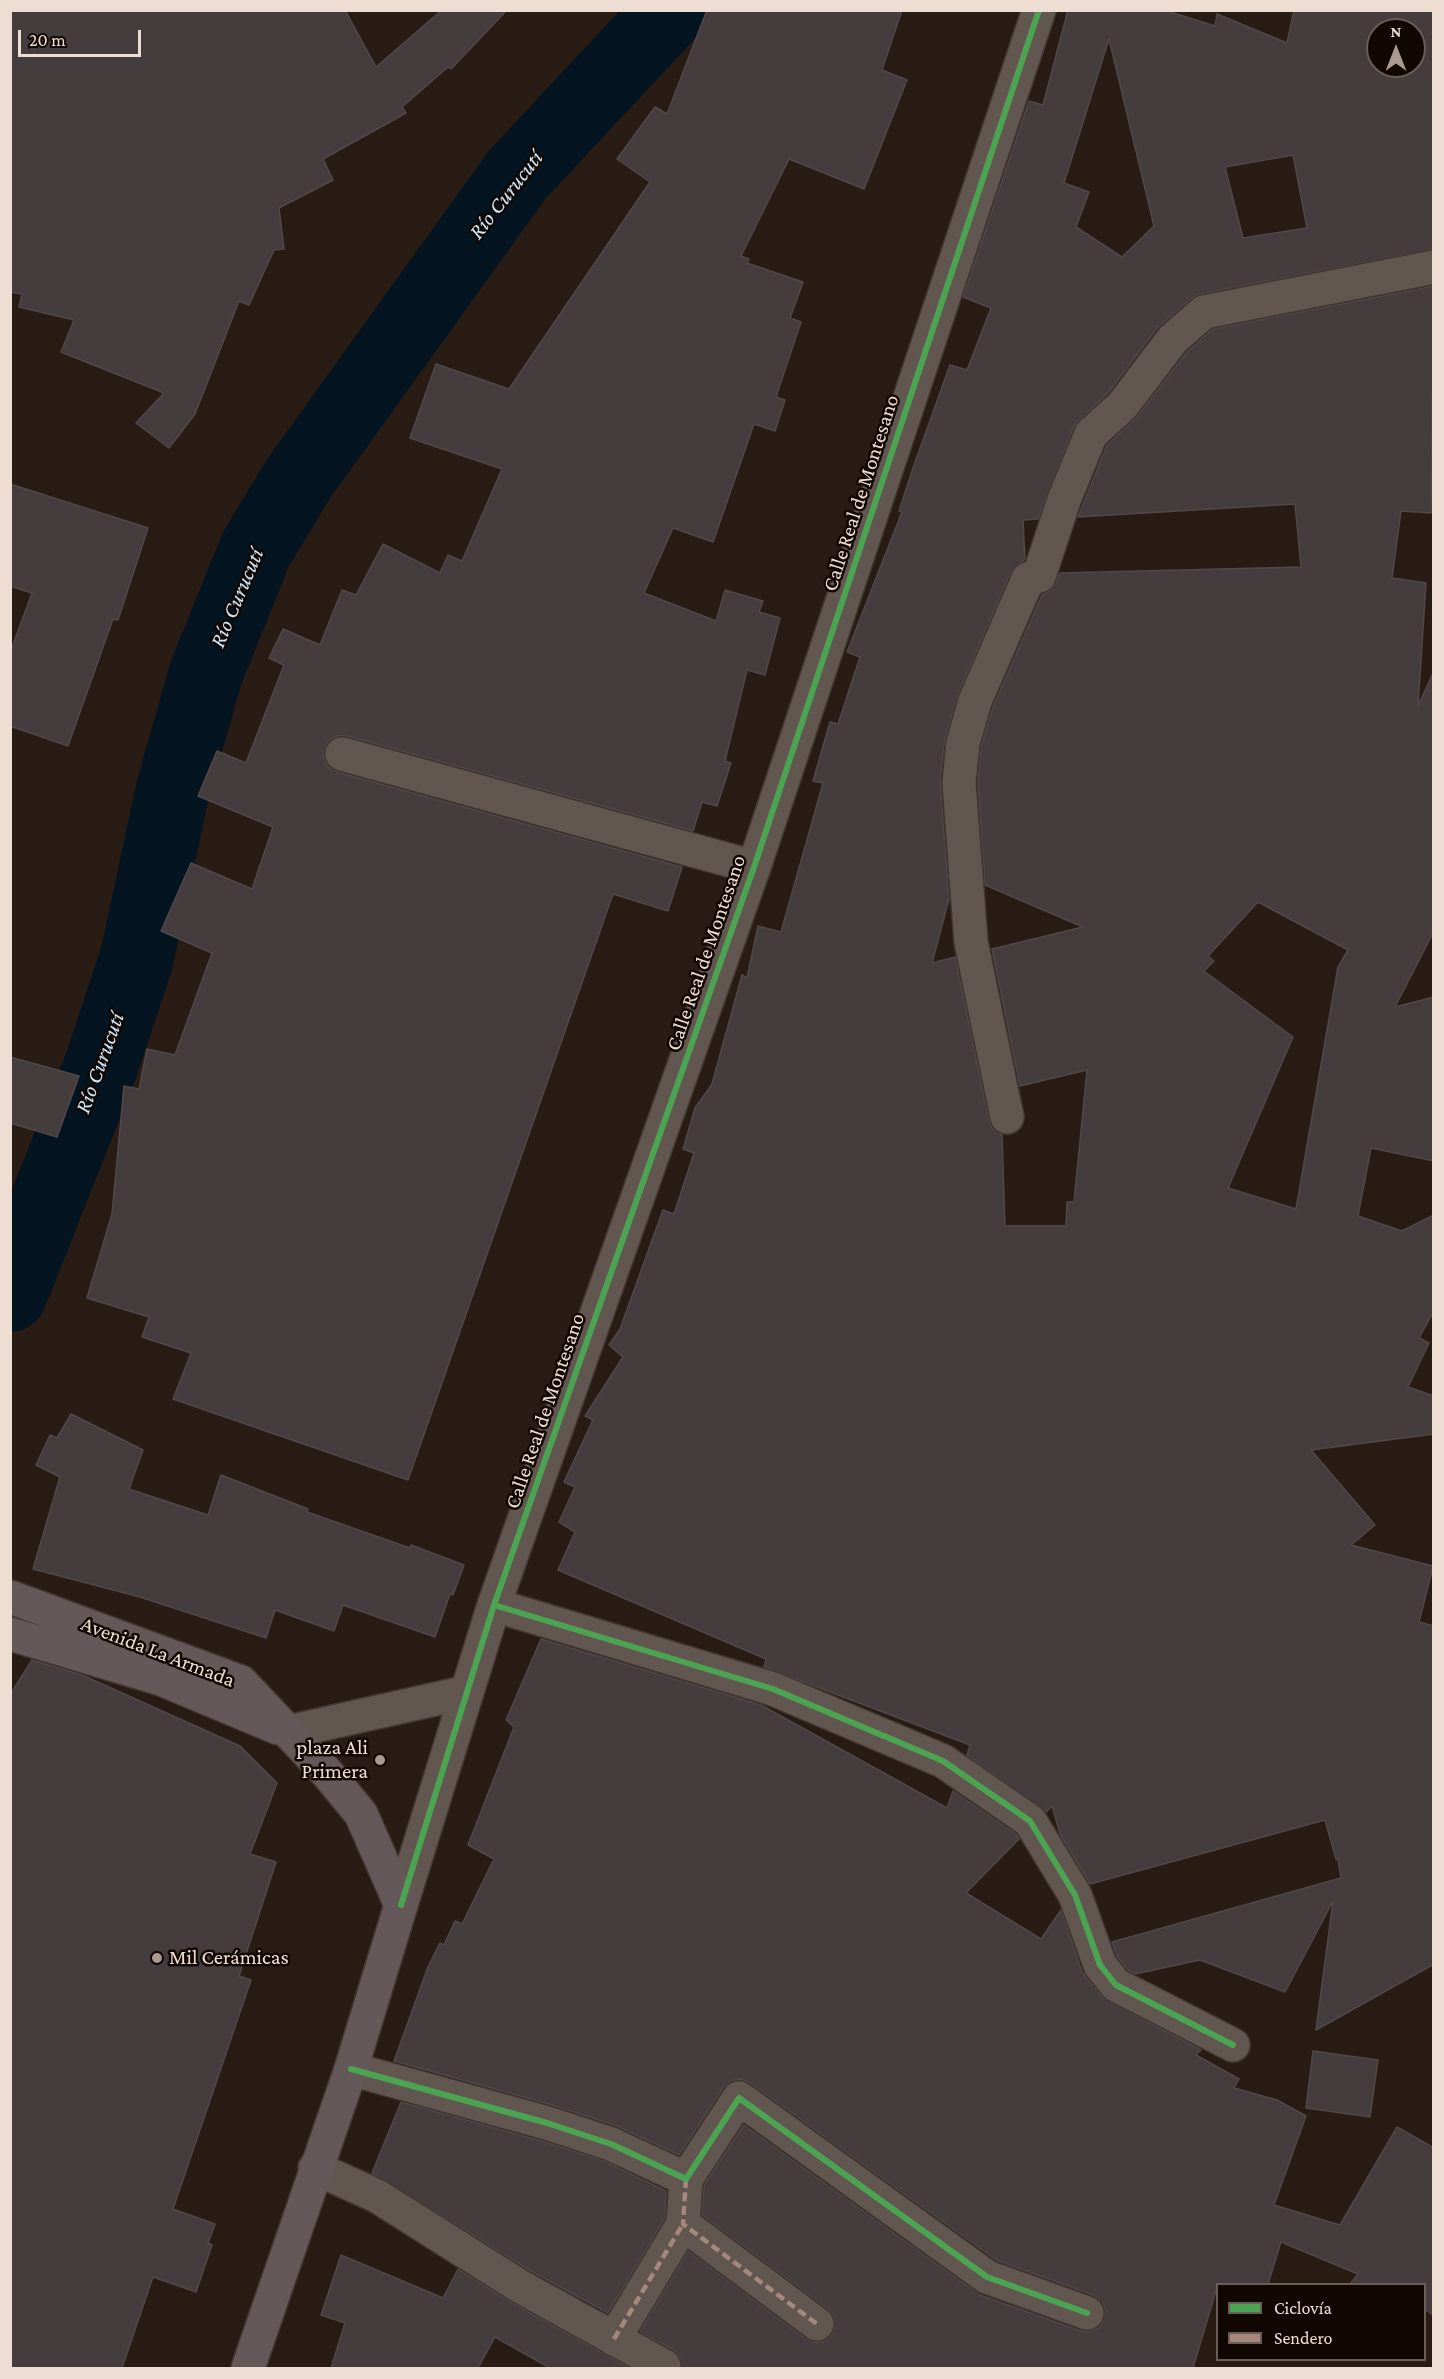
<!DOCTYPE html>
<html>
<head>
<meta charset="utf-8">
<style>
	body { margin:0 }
	#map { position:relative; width:1444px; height:2379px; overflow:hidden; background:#291c14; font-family:"Crimson Pro",serif }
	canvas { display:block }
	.frame { position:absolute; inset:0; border:12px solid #eeddd3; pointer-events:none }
	.legend { position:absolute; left:1216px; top:2283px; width:210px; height:78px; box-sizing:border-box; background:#120803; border:2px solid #6a5d56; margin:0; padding:8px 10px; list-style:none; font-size:18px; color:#eeddd3 }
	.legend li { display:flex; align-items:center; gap:12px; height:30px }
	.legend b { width:30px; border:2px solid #6a5d56 }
	.north { position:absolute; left:1366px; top:18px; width:60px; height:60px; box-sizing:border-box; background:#120803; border:2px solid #6a5d56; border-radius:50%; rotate:0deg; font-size:16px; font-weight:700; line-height:24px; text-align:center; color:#eeddd3 }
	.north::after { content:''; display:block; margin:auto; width:21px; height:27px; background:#a99990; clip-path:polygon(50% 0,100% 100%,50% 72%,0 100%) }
	.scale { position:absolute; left:18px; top:30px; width:123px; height:27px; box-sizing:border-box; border:3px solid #eeddd3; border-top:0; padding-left:8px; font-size:18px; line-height:21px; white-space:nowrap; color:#eeddd3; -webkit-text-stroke:4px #120803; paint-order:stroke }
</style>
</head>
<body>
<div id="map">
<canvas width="1444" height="2379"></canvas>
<div class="frame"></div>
<ul class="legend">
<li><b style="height:8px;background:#4ca352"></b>Ciclovía</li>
<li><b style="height:8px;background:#a5887d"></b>Sendero</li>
</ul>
<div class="north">N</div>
<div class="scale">20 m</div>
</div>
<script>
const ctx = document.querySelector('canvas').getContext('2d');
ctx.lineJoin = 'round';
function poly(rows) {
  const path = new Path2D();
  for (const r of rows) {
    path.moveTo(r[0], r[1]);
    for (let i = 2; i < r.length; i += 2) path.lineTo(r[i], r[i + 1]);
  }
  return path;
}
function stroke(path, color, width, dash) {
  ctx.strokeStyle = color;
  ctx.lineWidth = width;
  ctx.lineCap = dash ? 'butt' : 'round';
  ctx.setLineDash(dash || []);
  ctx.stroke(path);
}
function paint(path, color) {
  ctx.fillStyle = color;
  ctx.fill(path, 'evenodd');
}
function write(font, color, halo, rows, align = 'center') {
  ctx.font = font + ' "Crimson Pro",serif';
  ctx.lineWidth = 5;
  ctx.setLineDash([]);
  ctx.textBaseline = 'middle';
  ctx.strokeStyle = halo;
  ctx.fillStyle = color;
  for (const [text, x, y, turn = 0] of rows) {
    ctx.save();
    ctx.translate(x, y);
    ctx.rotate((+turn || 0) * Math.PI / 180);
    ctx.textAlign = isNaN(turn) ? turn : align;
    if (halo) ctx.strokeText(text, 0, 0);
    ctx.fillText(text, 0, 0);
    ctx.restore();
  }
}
const river = poly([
	[10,1295,102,1063,137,957,173,789,206,673,256,549,299,478,517,175,671,10]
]);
const building = poly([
	[10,10,345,10,376,67,442,10,507,10,451,69,448,67,402,107,406,113,323,159,333,180,279,208,284,249,274,250,249,305,239,301,195,414,169,448,136,423,164,393,61,352,74,320,19,307,22,294,10,292,10,10],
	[707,10,902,10,882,70,907,80,864,189,789,159,741,256,749,259,747,263,803,282,790,318,801,322,776,397,785,400,775,431,754,424,713,542,673,528,644,593,716,621,725,590,763,601,759,612,780,618,765,675,747,670,725,761,731,763,717,806,702,802,693,831,347,736,338,736,329,740,324,750,324,759,328,767,337,772,682,867,668,911,613,894,408,1480,173,1399,191,1353,142,1337,149,1317,87,1298,112,1214,124,1086,139,1089,147,1049,175,1055,212,953,161,931,191,863,252,889,273,827,198,796,217,751,246,763,284,665,269,658,283,629,320,645,342,590,356,595,383,544,440,573,448,555,462,561,502,469,410,438,436,364,509,389,650,182,617,159,655,107,667,114,707,10],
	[1068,10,1164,10,1215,26,1217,14,1287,43,1294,10,1434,10,1434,249,1200,294,1192,298,1158,327,1108,393,1074,426,1038,519,1023,520,1025,559,1011,572,958,694,945,738,940,781,949,899,932,963,955,957,989,1121,993,1130,1002,1135,1005,1226,1066,1226,1067,1202,1074,1202,1087,1070,1020,1086,992,949,1083,927,985,885,978,783,981,747,993,707,1042,595,1052,589,1060,573,1301,567,1295,504,1078,517,1107,445,1137,417,1187,352,1213,329,1434,286,1431,513,1401,511,1392,578,1426,583,1418,706,1434,671,1434,931,1395,1007,1434,997,1434,1161,1371,1148,1358,1216,1402,1231,1434,1215,1434,1311,1419,1338,1429,1343,1408,1387,1434,1396,1434,1434,1311,1450,1375,1525,1351,1545,1433,1566,1419,1622,1434,1626,1434,1964,1316,2030,1333,1901,1285,1992,1200,1960,1135,1974,1128,1970,1117,1956,1112,1942,1341,1878,1338,1860,1336,1859,1325,1820,1090,1884,1060,1834,1052,1806,1046,1812,967,1755,970,1745,764,1667,766,1659,558,1570,575,1532,559,1522,575,1487,564,1482,593,1420,585,1416,623,1357,609,1345,620,1329,663,1210,674,1214,694,1153,683,1149,695,1108,712,1084,742,975,747,978,758,926,781,932,823,783,813,781,830,722,838,724,860,657,847,652,902,512,899,511,914,465,950,365,967,370,991,308,963,297,1029,101,1043,105,1068,10],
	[1378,30,1414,30,1414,66,1378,66,1378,30],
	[1109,39,1154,226,1122,257,1076,227,1089,192,1064,183,1109,39],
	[1293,155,1307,228,1243,238,1225,167,1293,155],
	[1258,902,1348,950,1338,967,1296,1209,1228,1188,1293,1037,1204,971,1214,961,1208,956,1258,902],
	[10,484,148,528,118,620,113,619,68,746,10,726,10,653,32,593,10,586,10,484],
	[10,1057,79,1076,57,1137,10,1123,10,1057],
	[71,1414,143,1450,129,1489,208,1515,221,1475,308,1509,307,1512,410,1548,411,1545,464,1565,453,1595,450,1594,435,1637,343,1605,334,1631,275,1610,266,1638,140,1597,33,1569,60,1477,36,1465,50,1435,57,1438,71,1414],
	[541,1639,761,1705,947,1808,953,1791,1016,1834,1019,1839,966,1893,1041,1939,1061,1910,1082,1972,1102,1997,1201,2050,1196,2055,1239,2079,1234,2088,1277,2100,1306,2116,1274,2205,1340,2225,1397,2127,1434,2148,1434,2316,1425,2309,1425,2284,1350,2284,1358,2274,1281,2242,1268,2284,1218,2284,1193,2368,682,2368,680,2357,674,2350,640,2332,688,2251,806,2339,815,2343,825,2341,832,2335,835,2327,834,2317,828,2309,702,2215,704,2185,744,2125,980,2295,1081,2331,1090,2331,1099,2328,1104,2320,1105,2310,1102,2301,1093,2295,996,2260,750,2083,741,2079,731,2081,723,2088,679,2155,617,2126,552,2105,394,2061,428,1967,440,1943,444,1945,455,1921,462,1924,494,1859,468,1845,514,1727,506,1720,541,1639],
	[32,1660,82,1675,240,1746,277,1783,250,1854,276,1862,239,1976,251,1980,173,2209,215,2224,208,2243,212,2245,196,2292,153,2277,122,2368,10,2368,10,1695,32,1660],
	[1313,2051,1378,2060,1370,2117,1306,2108,1313,2051],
	[401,2102,542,2141,604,2161,666,2191,665,2218,608,2313,531,2271,372,2173,401,2102],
	[341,2255,443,2298,458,2269,512,2303,630,2368,550,2368,495,2337,478,2368,331,2368,345,2323,321,2315,341,2255]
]);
const minor = poly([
	[342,754,754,867],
	[1007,1117,971,942,959,783,963,743,975,701,1028,579,1039,576,1064,500,1091,434,1122,406,1173,339,1204,312,1434,267],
	[494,1605,773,1689,943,1761,1030,1821,1075,1895,1100,1965,1116,1985,1233,2045],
	[288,1732,467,1692],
	[401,1905,494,1605,754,867,1039,10],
	[351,2069,547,2123,611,2144,686,2179,739,2098,987,2277,1087,2313],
	[315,2168,377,2196,521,2287,664,2366],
	[686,2179,683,2224,817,2324],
	[614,2339,683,2224]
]);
const major = poly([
	[10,1597,241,1682,328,1774,361,1814,401,1905,351,2069,248,2368],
	[10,1634,161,1679,278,1728]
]);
const quiet = poly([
	[686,2179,683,2224,817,2324],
	[614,2339,683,2224]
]);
const cycleway = poly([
	[494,1605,773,1689,943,1761,1030,1821,1075,1895,1100,1965,1116,1985,1233,2045],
	[401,1905,494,1605,754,867,1039,10],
	[351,2069,547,2123,611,2144,686,2179,739,2098,987,2277,1087,2313]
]);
const markers = [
	[380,1760,6,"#a99990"],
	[157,1958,6,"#a99990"]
];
const streetNames = [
	["Calle Real de Montesano",861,493,-72],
	["Calle Real de Montesano",706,953,-71],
	["Calle Real de Montesano",545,1411,-71],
	["Avenida La Armada",158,1652,21]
];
const poiNames = [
	["plaza Ali",368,1748],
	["Primera",368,1772],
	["Mil Cerámicas",169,1958,"left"]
];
const waterNames = [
	["Río Curucutí",506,195,-52],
	["Río Curucutí",237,598,-67],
	["Río Curucutí",100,1063,-70]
];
stroke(river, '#041420', 74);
paint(building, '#453c3e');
stroke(building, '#514849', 1.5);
stroke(minor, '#423731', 36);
stroke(major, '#423731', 36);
stroke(minor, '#625750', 33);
stroke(major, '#645958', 33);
stroke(quiet, '#a5887d', 4.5, [9, 4.5]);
stroke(cycleway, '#4ca352', 6);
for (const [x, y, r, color] of markers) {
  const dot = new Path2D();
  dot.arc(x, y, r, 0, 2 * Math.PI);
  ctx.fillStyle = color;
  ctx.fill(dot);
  stroke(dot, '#120803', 2);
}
write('21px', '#eeddd3', '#120803', streetNames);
write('21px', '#eeddd3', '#120803', poiNames, 'right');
write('italic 22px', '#cce8fb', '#120803', waterNames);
</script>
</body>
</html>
